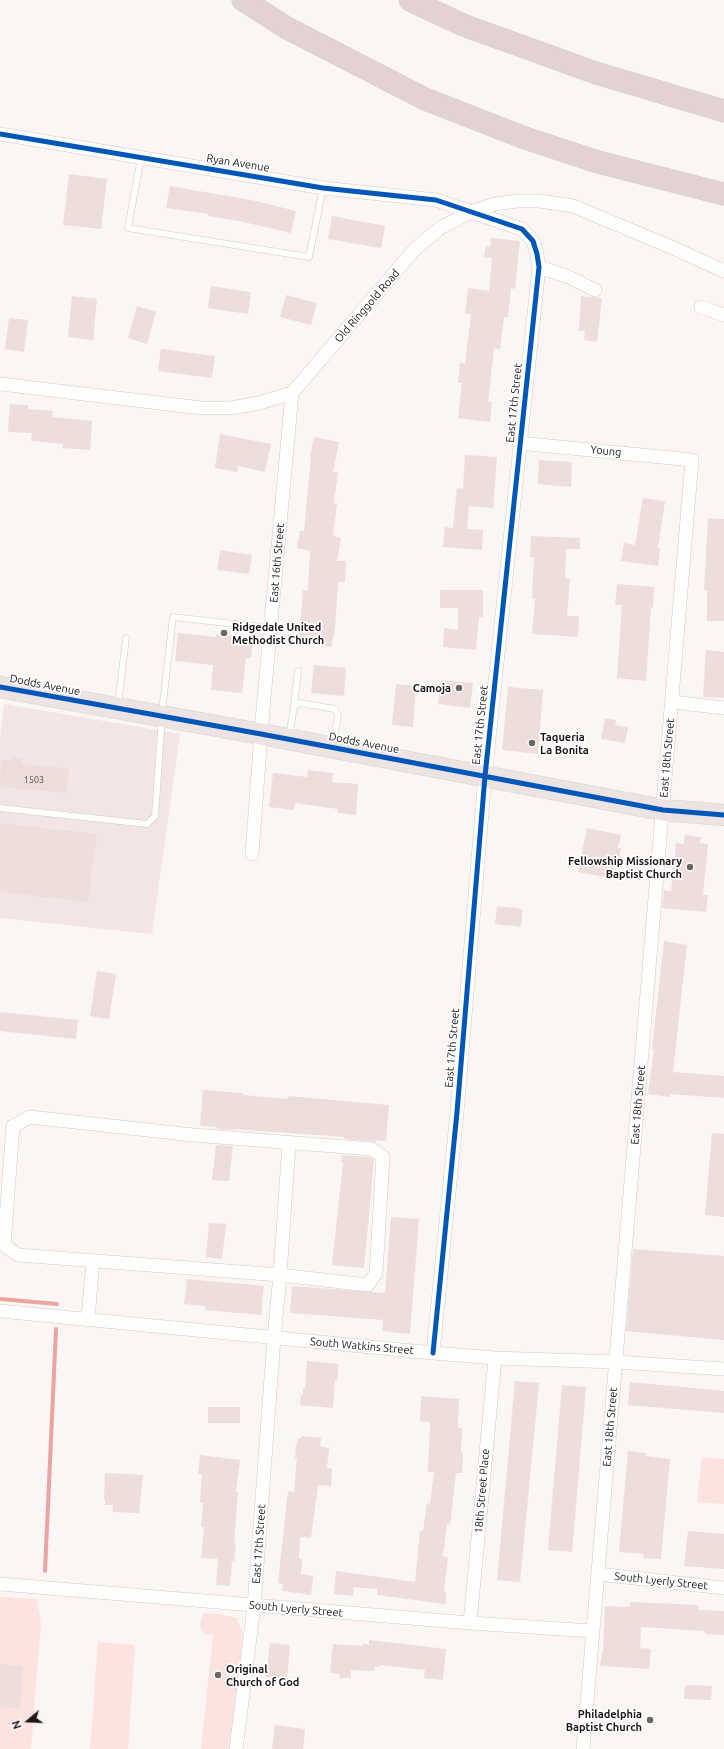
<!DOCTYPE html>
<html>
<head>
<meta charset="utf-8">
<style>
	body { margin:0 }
	#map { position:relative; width:724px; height:1749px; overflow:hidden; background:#fbf5f4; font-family:Ubuntu,sans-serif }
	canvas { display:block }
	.north { position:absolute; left:8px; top:1701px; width:40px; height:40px; -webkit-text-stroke:3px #fff; paint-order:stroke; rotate:251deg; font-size:11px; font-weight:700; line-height:16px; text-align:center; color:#1e1717 }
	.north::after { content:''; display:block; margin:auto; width:14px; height:18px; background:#1e1717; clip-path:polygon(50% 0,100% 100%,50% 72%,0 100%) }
</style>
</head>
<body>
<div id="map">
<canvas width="724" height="1749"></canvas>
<div class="north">N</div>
</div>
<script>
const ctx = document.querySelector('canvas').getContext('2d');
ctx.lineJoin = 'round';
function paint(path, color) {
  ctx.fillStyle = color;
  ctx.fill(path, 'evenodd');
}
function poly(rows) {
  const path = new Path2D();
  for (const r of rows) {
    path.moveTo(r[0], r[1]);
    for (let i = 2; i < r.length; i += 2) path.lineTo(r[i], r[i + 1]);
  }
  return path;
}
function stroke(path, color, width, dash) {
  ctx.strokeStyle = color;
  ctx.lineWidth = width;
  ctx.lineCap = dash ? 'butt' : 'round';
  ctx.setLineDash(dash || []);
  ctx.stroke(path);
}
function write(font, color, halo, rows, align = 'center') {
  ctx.font = font + ' Ubuntu,sans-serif';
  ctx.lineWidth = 3.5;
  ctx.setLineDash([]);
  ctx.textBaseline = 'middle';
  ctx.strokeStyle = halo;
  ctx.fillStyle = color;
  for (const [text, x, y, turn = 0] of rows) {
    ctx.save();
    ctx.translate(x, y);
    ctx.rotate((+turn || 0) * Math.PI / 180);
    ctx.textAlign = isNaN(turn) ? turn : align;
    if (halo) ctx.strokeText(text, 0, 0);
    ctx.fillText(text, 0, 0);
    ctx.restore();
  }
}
const built = poly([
	[4,704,180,734,152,934,0,918,0,737]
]);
const green = poly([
	[702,1457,724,1459,724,1504,697,1502],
	[0,1597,37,1599,41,1623,31,1749,0,1749],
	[203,1613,219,1614,236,1618,243,1632,232,1749,201,1749,213,1635,203,1634,200,1627],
	[98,1642,135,1645,128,1749,90,1749]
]);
const stream = poly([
	[0,1299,57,1304],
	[45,1571,56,1329]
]);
const building = poly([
	[69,174,107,179,101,229,63,225],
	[170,186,256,201,296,211,291,233,239,221,208,216,209,214,166,208],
	[332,216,385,226,381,248,328,239],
	[491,238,520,241,515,289,511,288,508,317,504,317,500,349,494,348,488,402,492,402,490,422,458,418,462,383,458,383,460,363,465,364,471,314,465,314,468,288,489,291,492,258,484,258,486,246,490,247],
	[211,286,251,292,248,314,208,308],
	[286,295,317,303,311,325,280,317],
	[72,296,97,299,93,340,68,337],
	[581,296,602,298,597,342,584,340,585,331,579,331],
	[137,306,156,312,147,344,128,338],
	[9,318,28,320,24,352,5,349],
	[161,349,215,356,212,378,158,371],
	[10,404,28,405,28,409,53,411,52,417,92,421,90,450,63,448,63,444,31,441,32,433,8,432],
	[220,434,271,444,265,472,238,466,237,472,215,468],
	[314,437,339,442,333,472,338,472,334,503,337,504,333,536,341,538,337,561,346,561,345,582,338,582,335,629,331,647,296,640,301,615,303,590,308,590,310,551,297,548,300,531,304,531,311,456,310,456],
	[465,455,497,457,493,508,469,506,467,529,483,530,482,550,443,547,445,527,453,528,457,488,463,489],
	[539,460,572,462,571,487,538,484],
	[643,498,665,501,658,548,660,548,658,566,621,561,624,543,635,545],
	[708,518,724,519,724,621,707,621,707,590,704,590],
	[531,536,580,538,580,549,566,549,565,579,570,579,567,616,579,616,578,637,532,634,535,599,532,599,534,557,530,557],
	[220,550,252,555,249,574,217,570],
	[617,584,654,587,653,608,651,607,646,681,617,678,622,605,615,605],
	[440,590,483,590,483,617,479,617,476,650,443,647,444,628,458,630,458,608,440,608],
	[178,633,216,637,216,634,253,638,251,658,246,658,242,693,211,690,213,665,175,661],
	[706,650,724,652,724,698,703,697],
	[314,665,346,668,344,696,311,693],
	[441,680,473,683,470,708,438,704],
	[396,684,416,686,413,727,392,725],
	[508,687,543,690,538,754,502,750],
	[605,718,616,720,615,725,628,727,625,743,601,739],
	[12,758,22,759,22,763,32,765,69,769,67,793,0,787,1,760,11,761],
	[308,770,333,773,332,782,358,784,356,815,338,813,338,809,295,803,294,810,269,807,273,773,307,777],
	[0,823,97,834,88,902,0,892],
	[587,828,621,835,618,848,621,848,618,864,615,863,612,878,578,872],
	[685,835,701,837,700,843,708,844,703,895,708,895,706,912,662,908,664,890,671,891,676,843,684,844],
	[497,906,523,909,521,927,495,924],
	[664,941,687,945,673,1072,724,1076,724,1098,670,1094,670,1097,648,1094,654,1049,652,1049],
	[97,971,116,974,109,1019,90,1016],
	[0,1012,78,1020,76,1039,0,1031],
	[203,1090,243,1093,243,1095,288,1099,288,1096,389,1105,386,1141,376,1140,376,1142,344,1139,344,1137,235,1129,234,1130,217,1129,217,1127,200,1126],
	[712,1133,724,1134,724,1217,705,1215],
	[216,1145,233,1146,229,1181,212,1180],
	[342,1155,369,1157,374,1160,364,1268,332,1265,343,1162,341,1162],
	[391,1217,419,1219,410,1334,382,1331,383,1320,290,1313,292,1286,385,1293],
	[209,1223,226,1224,222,1259,206,1257],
	[633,1249,724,1256,724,1340,626,1331],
	[187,1279,264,1286,261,1315,205,1310,205,1306,184,1304],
	[307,1361,339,1364,337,1382,335,1381,333,1408,300,1405,301,1395,303,1395,303,1389,305,1389],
	[515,1381,539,1383,520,1582,497,1580],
	[630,1382,724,1391,724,1413,628,1405],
	[562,1385,586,1387,572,1552,548,1550],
	[421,1396,459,1399,458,1428,462,1428,461,1452,463,1453,462,1473,456,1473,450,1525,447,1524,443,1556,448,1557,444,1591,446,1592,445,1604,377,1595,377,1589,354,1587,353,1596,334,1594,336,1571,415,1582,420,1531,423,1531,427,1503,430,1504,434,1472,428,1472,430,1422,420,1421],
	[208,1407,240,1407,240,1423,208,1423],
	[301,1436,321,1438,320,1446,329,1448,327,1468,332,1469,331,1486,318,1485,311,1538,300,1537,299,1559,302,1559,301,1574,313,1576,311,1595,282,1591,283,1584,278,1583,288,1491,294,1492,297,1458,295,1458,296,1447,298,1438,301,1439],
	[628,1451,646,1453,645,1456,670,1459,661,1559,643,1558,644,1554,619,1552],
	[200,1455,240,1460,236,1492,238,1492,234,1543,236,1543,234,1561,232,1561,230,1586,216,1585,218,1559,201,1558,204,1527,201,1527,203,1503,200,1503,202,1474,198,1474],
	[105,1473,143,1475,139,1513,113,1512,113,1505,105,1505,105,1499,104,1499],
	[688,1531,724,1534,724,1569,684,1566],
	[630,1602,699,1605,699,1610,724,1611,724,1635,705,1634,705,1631,641,1627,640,1648,651,1649,649,1669,600,1666,603,1650,605,1606,630,1607],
	[369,1640,446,1649,443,1680,424,1678,425,1670,380,1665,380,1667,375,1666,374,1671,351,1670,351,1678,339,1678,340,1674,330,1673,333,1644,362,1646,363,1644,369,1645],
	[270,1643,290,1645,287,1679,266,1677],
	[0,1664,23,1666,20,1709,0,1707],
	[685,1685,712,1686,711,1700,684,1699],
	[275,1725,305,1729,303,1749,272,1749]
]);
const lane = poly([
	[141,157,128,228,309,257,323,188],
	[118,705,126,638],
	[294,706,298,671],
	[289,737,294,706,300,703,335,709,338,715,333,745],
	[0,808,147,824,155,816,163,703,173,617,271,628]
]);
const street = poly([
	[0,134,323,188,436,200,522,229,533,241,537,254,539,267,485,776,457,1112,433,1353],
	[539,267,569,277,595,290],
	[701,307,724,315],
	[0,384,201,408,231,408,259,403,292,393,415,249,440,228,471,212,495,204,518,201,540,201,573,206,671,247,724,271],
	[519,443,692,460,583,1749],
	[672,702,724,708],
	[252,854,262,721,292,393],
	[30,1117,193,1135,372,1149,383,1157,376,1273,368,1285,280,1275,18,1255,4,1245,13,1126,30,1117],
	[0,1311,433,1353,495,1358,616,1362,724,1369],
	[88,1319,93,1261],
	[598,1574,724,1588],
	[0,1584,470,1623,593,1631],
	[470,1623,495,1358],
	[236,1749,254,1606,274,1338,280,1275,289,1143]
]);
const primary = poly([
	[0,687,261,734,663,810,724,815]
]);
const highway = poly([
	[243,0,287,28,425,99,525,138,598,162,724,194],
	[410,0,463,25,596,73,724,111]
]);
const cycleway = poly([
	[0,134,323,188,436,200,522,229,533,241,537,254,539,267,485,776,457,1112,433,1353],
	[0,687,261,734,663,810,724,815]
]);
const markers = [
	[224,633,4,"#6b6564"],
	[459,688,4,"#6b6564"],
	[532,743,4,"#6b6564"],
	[690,867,4,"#6b6564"],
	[218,1675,4,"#6b6564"],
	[650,1720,4,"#6b6564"]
];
const numberNames = [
	["1503",34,780]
];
const streetNames = [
	["Ryan Avenue",238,163,9],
	["Old Ringgold Road",367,306,-49],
	["East 17th Street",514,403,-84],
	["Young",606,451,6],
	["East 16th Street",277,563,-85],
	["Dodds Avenue",45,685,11],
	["East 17th Street",480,725,-84],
	["Dodds Avenue",364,743,11],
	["East 18th Street",667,758,-85],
	["East 17th Street",452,1048,-85],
	["East 18th Street",638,1105,-85],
	["South Watkins Street",362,1346,5],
	["East 18th Street",610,1427,-85],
	["18th Street Place",482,1491,-85],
	["East 17th Street",259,1544,-86],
	["South Lyerly Street",661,1581,6],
	["South Lyerly Street",296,1609,5]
];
const poiNames = [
	["Ridgedale United",232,627],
	["Methodist Church",232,640],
	["Camoja",451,688,"right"],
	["Taqueria",540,737],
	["La Bonita",540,750],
	["Fellowship Missionary",682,861,"right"],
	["Baptist Church",682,874,"right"],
	["Original",226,1669],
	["Church of God",226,1682],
	["Philadelphia",642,1714,"right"],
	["Baptist Church",642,1727,"right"]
];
paint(built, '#f2e5e4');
paint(green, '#fde3e0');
stroke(stream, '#eaa5a1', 4);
paint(building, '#eddedc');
stroke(lane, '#d0cac9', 7);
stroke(street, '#d0cac9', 14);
stroke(primary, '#d5d1d1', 22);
stroke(highway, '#d5d1d1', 23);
stroke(lane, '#fefefd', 6);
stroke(street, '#fefefd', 13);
stroke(primary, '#ede3e3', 21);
stroke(highway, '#e2d2d1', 22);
stroke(cycleway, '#0057b8', 5);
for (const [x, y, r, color] of markers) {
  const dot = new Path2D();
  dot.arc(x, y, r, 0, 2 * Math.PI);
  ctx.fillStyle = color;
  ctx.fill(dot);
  stroke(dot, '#fff', 1.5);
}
write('9px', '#534a49', null, numberNames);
write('11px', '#1e1717', '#fff', streetNames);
write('bold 11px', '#1e1717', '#fff', poiNames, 'left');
</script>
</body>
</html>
